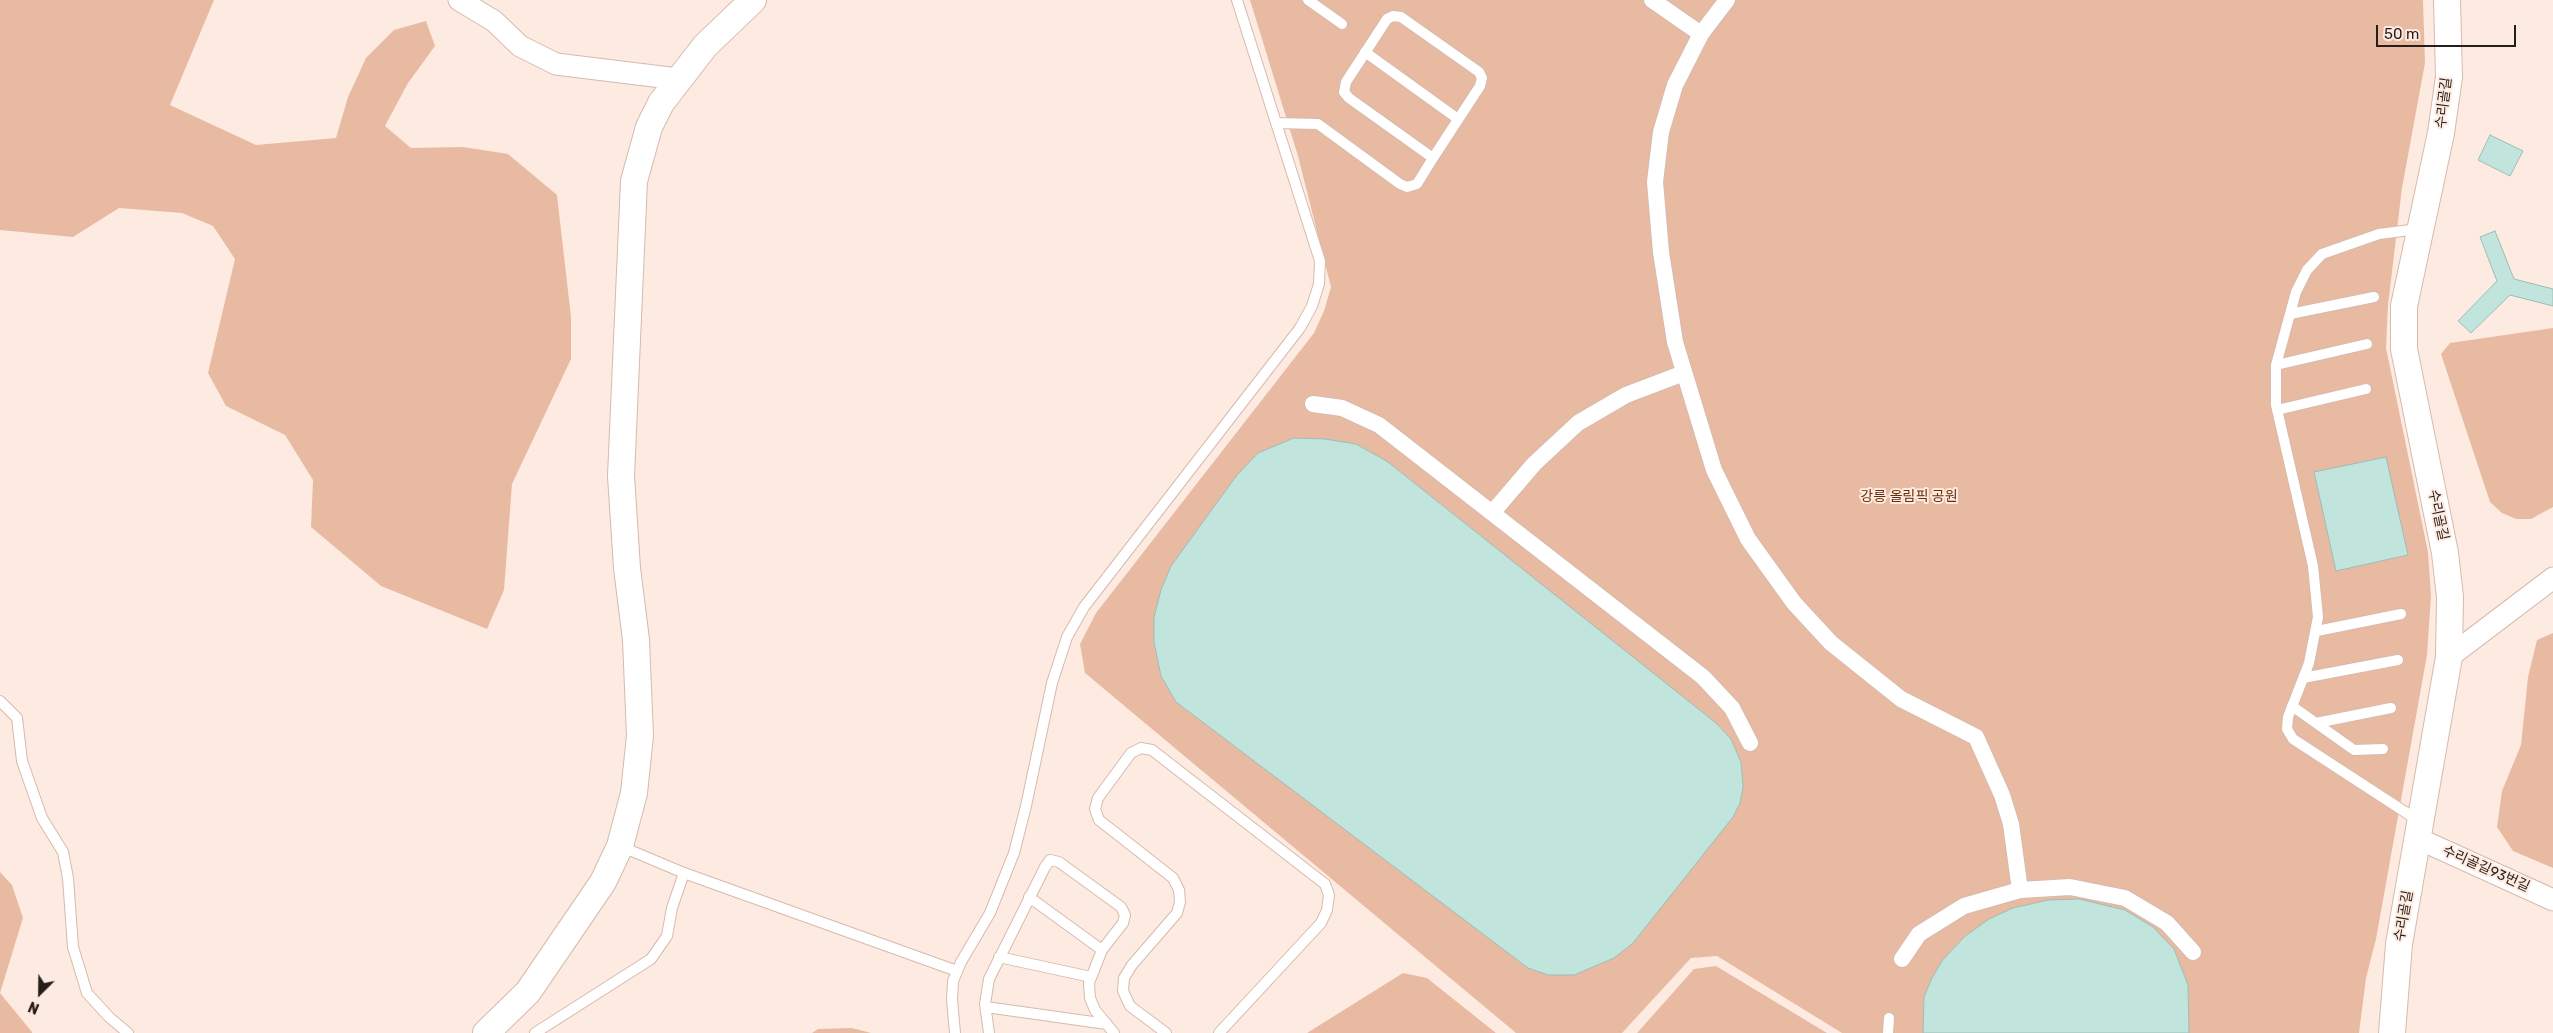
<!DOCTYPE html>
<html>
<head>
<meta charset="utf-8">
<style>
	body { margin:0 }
	#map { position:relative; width:2553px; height:1033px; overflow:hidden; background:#fdebe2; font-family:Rubik,sans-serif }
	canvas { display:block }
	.north { position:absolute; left:15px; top:968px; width:50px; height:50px; -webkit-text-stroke:4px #fdebe2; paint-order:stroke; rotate:203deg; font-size:14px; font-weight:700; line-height:20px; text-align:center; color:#281e19 }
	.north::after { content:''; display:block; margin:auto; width:18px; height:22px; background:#281e19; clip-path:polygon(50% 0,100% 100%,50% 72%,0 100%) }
	.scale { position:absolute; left:2376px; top:25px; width:140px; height:22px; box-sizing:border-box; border:2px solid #281e19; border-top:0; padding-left:6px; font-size:15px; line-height:18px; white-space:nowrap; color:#281e19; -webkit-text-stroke:4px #fdebe2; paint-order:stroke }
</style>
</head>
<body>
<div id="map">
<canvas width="2553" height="1033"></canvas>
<div class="north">N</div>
<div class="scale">50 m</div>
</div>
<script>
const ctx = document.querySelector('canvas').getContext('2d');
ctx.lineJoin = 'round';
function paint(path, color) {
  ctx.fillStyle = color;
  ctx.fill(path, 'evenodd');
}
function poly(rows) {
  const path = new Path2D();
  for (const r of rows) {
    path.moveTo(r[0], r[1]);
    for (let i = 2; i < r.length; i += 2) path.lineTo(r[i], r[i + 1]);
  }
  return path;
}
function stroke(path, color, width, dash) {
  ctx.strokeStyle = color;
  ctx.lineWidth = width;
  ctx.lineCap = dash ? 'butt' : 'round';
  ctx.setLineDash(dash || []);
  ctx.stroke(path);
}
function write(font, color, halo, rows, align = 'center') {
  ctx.font = font + ' Rubik,"Noto Sans KR",sans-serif';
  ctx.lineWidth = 4;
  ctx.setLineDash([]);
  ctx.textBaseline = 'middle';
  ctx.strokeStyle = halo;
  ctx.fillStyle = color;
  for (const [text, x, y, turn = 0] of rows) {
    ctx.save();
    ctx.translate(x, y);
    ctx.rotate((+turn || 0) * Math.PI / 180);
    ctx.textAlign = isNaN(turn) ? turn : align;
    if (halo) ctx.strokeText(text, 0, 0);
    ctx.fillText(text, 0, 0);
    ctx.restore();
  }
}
const green = poly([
	[0,0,214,0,170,105,256,145,336,138,348,97,366,58,394,30,426,21,435,46,408,83,385,126,411,148,463,147,508,154,557,195,571,317,571,359,512,484,504,590,487,629,381,586,311,527,313,480,285,435,226,406,208,373,235,259,213,226,182,213,119,208,73,237,0,230],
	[1250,0,2423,0,2425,63,2402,188,2388,305,2386,348,2428,552,2431,596,2427,655,2376,939,2366,978,2359,1033,1842,1033,1717,956,1691,958,1622,1033,1516,1033,1085,673,1080,644,1096,613,1314,333,1324,311,1331,287,1298,156],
	[2553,328,2553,507,2531,519,2516,519,2502,513,2490,502,2441,354,2450,343],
	[2553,633,2553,868,2513,851,2497,827,2502,791,2521,745,2528,677,2537,640],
	[0,872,12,885,23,918,0,993],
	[1716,966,1827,1033,1637,1033,1694,969],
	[1403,973,1427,978,1496,1033,1307,1033],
	[0,993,32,1032,32,1033,0,1033],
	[852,1028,871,1033,812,1033,818,1029]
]);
const building = poly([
	[2490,135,2523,151,2510,176,2478,160,2490,135],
	[2495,231,2514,279,2553,289,2553,306,2510,295,2471,333,2458,321,2497,281,2480,237,2495,231],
	[1294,438,1325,439,1356,444,1388,462,1716,723,1731,739,1741,762,1743,787,1740,803,1733,817,1633,943,1614,958,1574,975,1548,975,1528,968,1176,702,1161,676,1154,642,1154,617,1161,590,1171,566,1237,475,1258,453,1294,438],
	[2386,457,2408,555,2336,571,2314,472,2386,457],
	[2079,899,2125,910,2153,927,2174,949,2188,985,2189,1033,1923,1033,1924,997,1932,978,1942,961,1964,937,1989,919,2013,908,2048,900,2079,899]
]);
const service = poly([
	[1308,0,1342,24],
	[1365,52,1458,119],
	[1276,123,1318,124,1400,184,1407,187,1417,184,1433,158,1480,86,1482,78,1479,72,1401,17,1393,16,1387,19,1346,82,1344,92,1349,98,1433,158],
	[2418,229,2379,234,2322,254,2307,270,2296,292,2276,365,2276,405,2313,566,2318,617,2309,663,2288,717,2287,729,2293,739,2419,821],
	[2290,314,2374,297],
	[2276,365,2367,344],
	[2277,410,2366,389],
	[2317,631,2401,614],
	[2303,678,2398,660],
	[0,701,17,718,22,761,42,818,63,852,68,878,73,947,87,993,109,1017,128,1033],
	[2292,706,2354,750,2383,749],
	[2316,723,2391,708],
	[620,846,684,873,957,971],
	[1029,897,1102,950],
	[999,957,1091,977],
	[986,1007,1107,1024],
	[535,1033,651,959,667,936,672,908,684,873],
	[955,1033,952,999,953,981,961,962,990,913,1014,853,1026,806,1052,683,1067,637,1084,607,1300,328,1312,306,1319,284,1320,261,1237,0],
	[989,1033,985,1004,989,979,1045,867,1050,860,1059,862,1121,907,1125,915,1123,923,1102,950,1089,983,1090,998,1095,1010,1114,1033],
	[1166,1033,1130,1006,1123,991,1124,978,1132,965,1177,913,1180,902,1179,890,1173,878,1099,820,1095,809,1098,798,1131,753,1141,748,1152,750,1325,884,1329,895,1327,910,1321,923,1219,1033],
	[1888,1033,1889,1018]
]);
const pedestrian = poly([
	[1652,0,1701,34],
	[1727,0,1701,34,1675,85,1661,132,1655,182,1661,252,1675,342,1714,470,1748,539,1794,603,1831,643,1901,699,1976,737,2002,795,2011,824,2020,890],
	[1313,404,1342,408,1379,425,1703,677,1732,708,1750,743],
	[1492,513,1534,464,1578,423,1626,395,1684,373],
	[1902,959,1919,934,1964,906,2020,890,2070,887,2125,898,2167,923,2193,952]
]);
const minor = poly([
	[459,0,494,21,520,46,556,64,678,79],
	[2449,657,2553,578],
	[2419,839,2553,900]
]);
const tertiary = poly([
	[486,1033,528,992,603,882,620,846,634,793,640,736,636,640,627,568,621,476,634,181,649,127,661,103,705,46,753,0],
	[2392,1033,2399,944,2449,657,2450,597,2445,553,2404,349,2404,306,2441,133,2449,77,2447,0]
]);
const streetNames = [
	["수리골길",2444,103,-83],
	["수리골길",2438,515,78],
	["수리골길93번길",2486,869,24],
	["수리골길",2404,916,-80]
];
const parkNames = [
	["강릉 올림픽 공원",1909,497]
];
paint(green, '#e9baa2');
paint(building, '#c1e4dd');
stroke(building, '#9cbeb7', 1);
stroke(service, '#d6baac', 12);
stroke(pedestrian, '#d6baac', 18);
stroke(minor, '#d6baac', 23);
stroke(tertiary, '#d6baac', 28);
stroke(service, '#fff', 10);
stroke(pedestrian, '#fff', 16);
stroke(minor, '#fff', 21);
stroke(tertiary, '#fff', 26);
write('14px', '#281e19', '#fdebe2', streetNames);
write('14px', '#6b2f08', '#fdebe2', parkNames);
</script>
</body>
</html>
